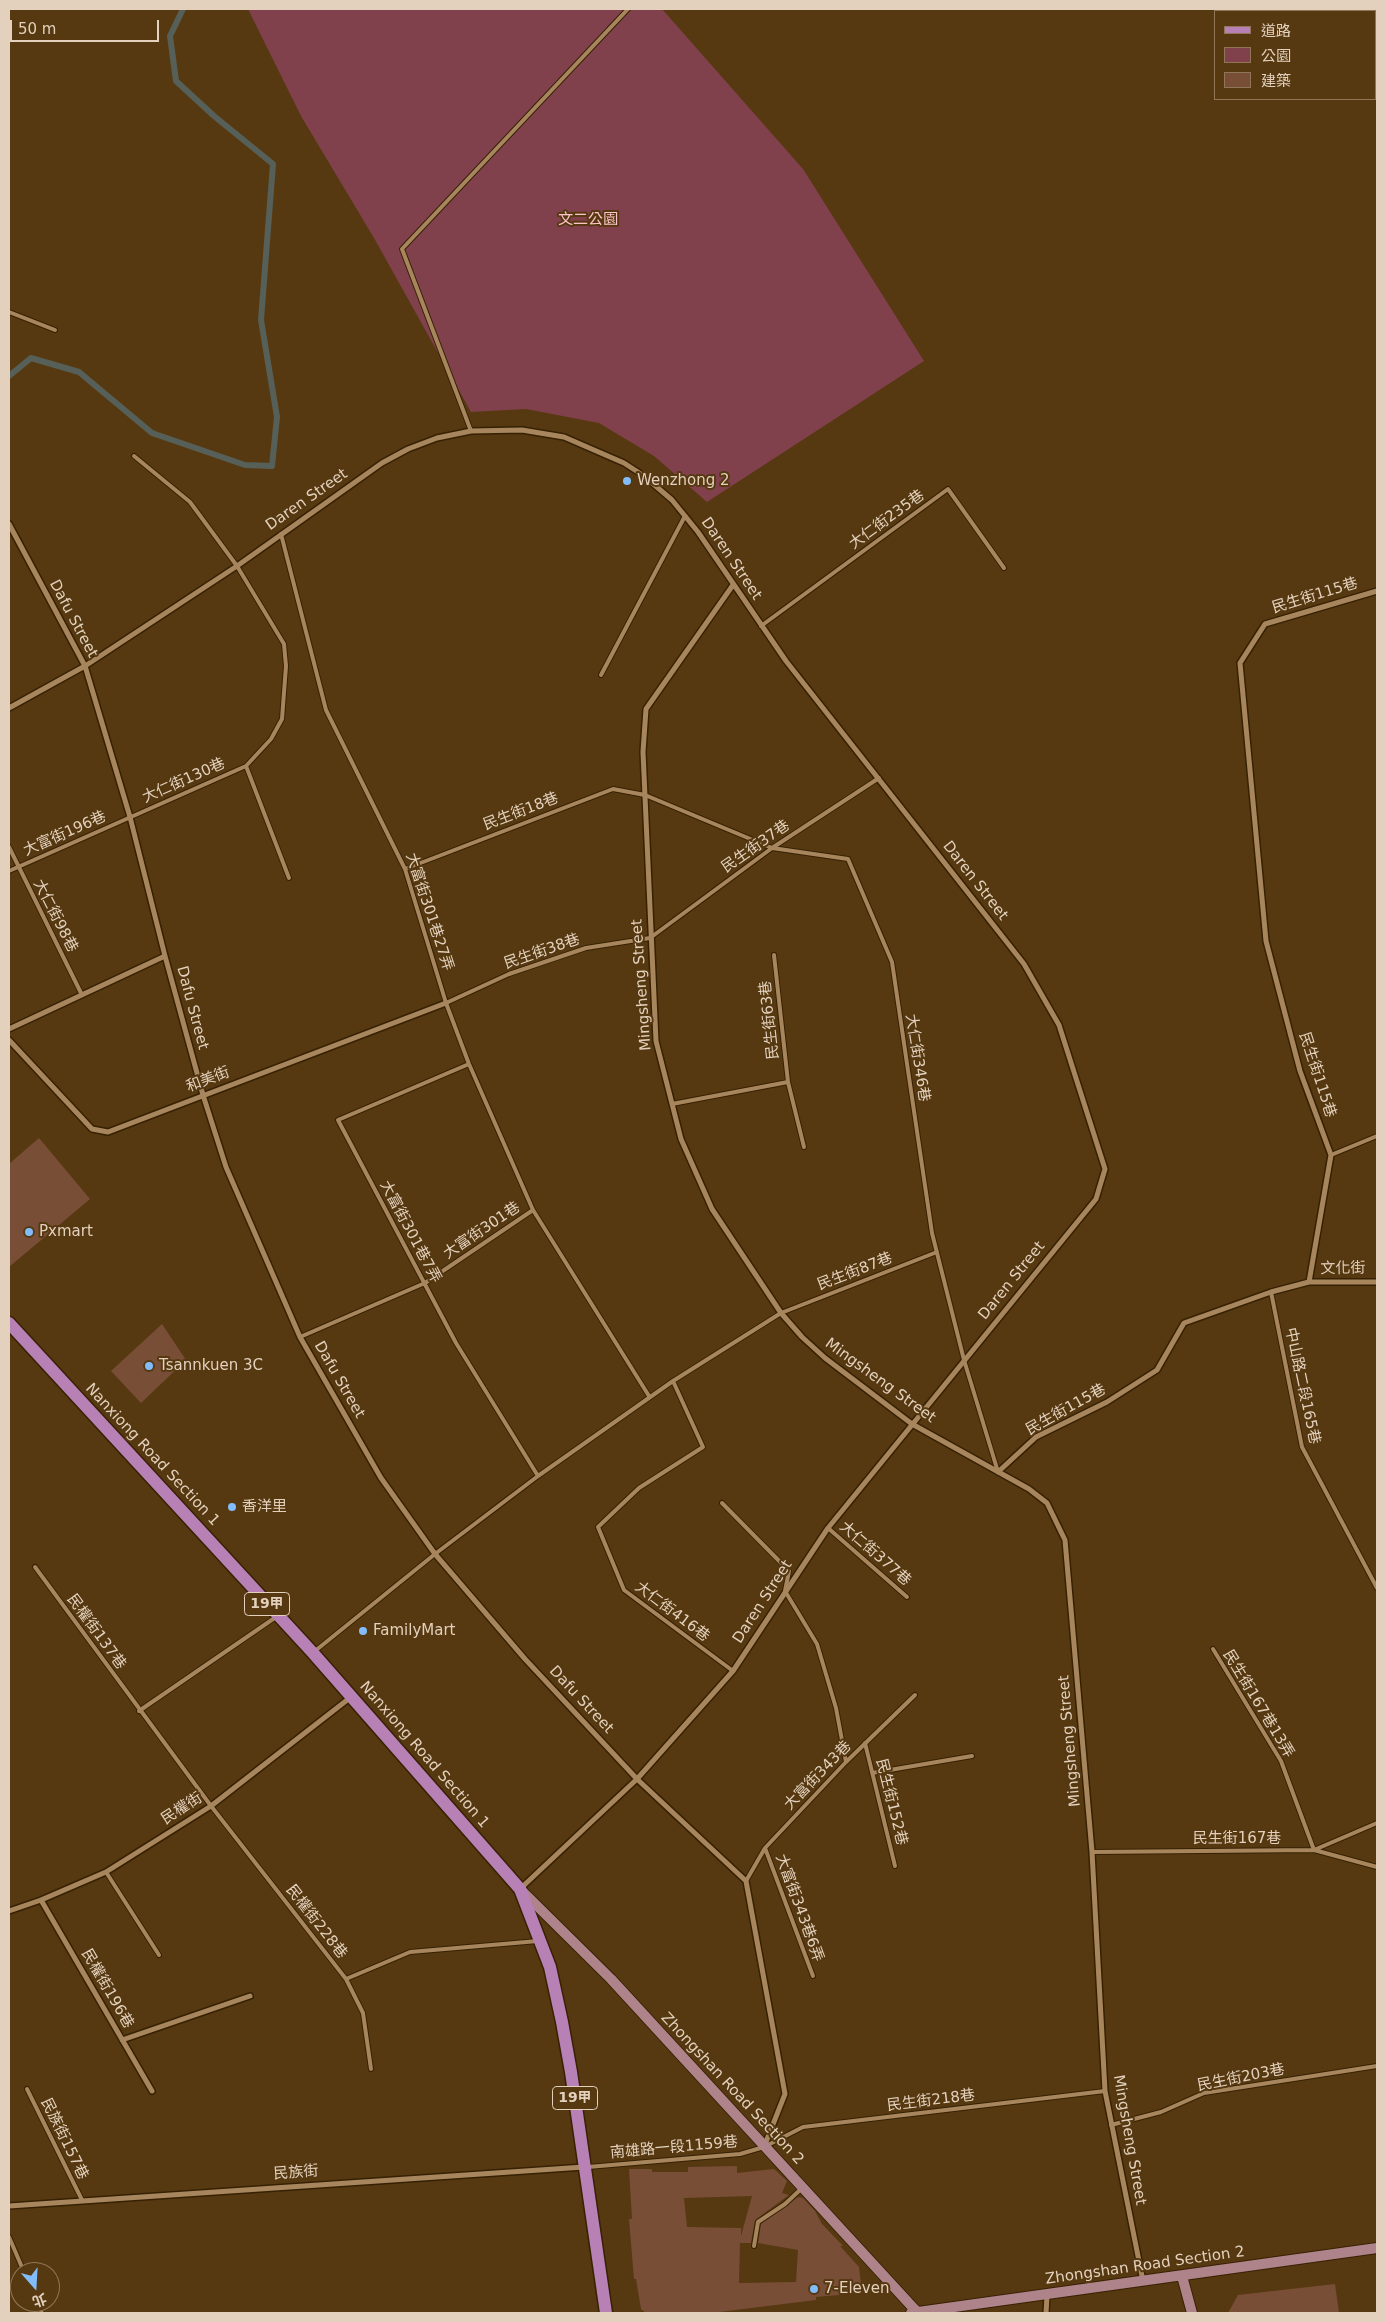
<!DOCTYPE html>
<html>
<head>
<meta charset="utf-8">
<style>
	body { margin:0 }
	#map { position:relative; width:1386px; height:2322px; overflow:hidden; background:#563911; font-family:"DejaVu Sans","Noto Sans TC",sans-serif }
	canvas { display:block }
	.frame { position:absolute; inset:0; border:10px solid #e3d1bd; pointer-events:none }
	.legend { position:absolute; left:1214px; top:10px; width:162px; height:90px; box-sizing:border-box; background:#563911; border:1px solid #8e7656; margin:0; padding:6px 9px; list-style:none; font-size:15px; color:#e3d1bd }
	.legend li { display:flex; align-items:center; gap:10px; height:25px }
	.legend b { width:25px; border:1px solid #8e7656 }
	.north { position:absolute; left:10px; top:2262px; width:50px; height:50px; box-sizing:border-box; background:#563911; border:1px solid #8e7656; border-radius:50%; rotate:161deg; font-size:14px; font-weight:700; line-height:20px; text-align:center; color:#e3d1bd }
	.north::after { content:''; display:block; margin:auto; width:18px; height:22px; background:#82bcfa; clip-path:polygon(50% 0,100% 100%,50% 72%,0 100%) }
	.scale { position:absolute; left:10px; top:20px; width:149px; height:22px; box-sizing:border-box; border:2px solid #e3d1bd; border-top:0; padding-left:6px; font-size:15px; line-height:18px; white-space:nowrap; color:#e3d1bd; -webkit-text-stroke:4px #563911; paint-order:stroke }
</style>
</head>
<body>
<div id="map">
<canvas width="1386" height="2322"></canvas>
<div class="frame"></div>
<ul class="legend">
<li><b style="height:6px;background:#b881b6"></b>道路</li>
<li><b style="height:14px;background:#80414c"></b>公園</li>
<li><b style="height:14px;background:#784e36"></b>建築</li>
</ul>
<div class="north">北</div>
<div class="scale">50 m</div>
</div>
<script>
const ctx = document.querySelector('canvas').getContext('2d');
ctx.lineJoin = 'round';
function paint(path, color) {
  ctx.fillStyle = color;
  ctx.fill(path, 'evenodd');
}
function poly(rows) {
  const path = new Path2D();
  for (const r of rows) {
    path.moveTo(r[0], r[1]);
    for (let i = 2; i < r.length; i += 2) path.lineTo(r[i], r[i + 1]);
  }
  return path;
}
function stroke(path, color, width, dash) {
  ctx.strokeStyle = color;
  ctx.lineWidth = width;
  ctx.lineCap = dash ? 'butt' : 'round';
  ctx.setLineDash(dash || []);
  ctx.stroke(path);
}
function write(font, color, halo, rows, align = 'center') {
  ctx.font = font + ' "DejaVu Sans","Noto Sans TC",sans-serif';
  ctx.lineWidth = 4;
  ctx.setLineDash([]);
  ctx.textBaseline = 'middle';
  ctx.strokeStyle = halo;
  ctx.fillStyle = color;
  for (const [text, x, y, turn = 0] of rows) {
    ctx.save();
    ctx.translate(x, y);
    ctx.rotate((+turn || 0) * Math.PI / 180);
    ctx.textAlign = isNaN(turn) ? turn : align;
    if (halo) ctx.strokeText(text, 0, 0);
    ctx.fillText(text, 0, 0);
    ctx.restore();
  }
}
const green = poly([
	[248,9,662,9,803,169,924,361,707,502,654,456,599,423,526,409,471,412,374,238,301,116]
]);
const stream = poly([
	[9,376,31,358,79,372,152,433,245,465,272,466,277,417,261,320,273,164,214,116,176,81,170,36,183,9]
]);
const building = poly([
	[39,1138,90,1199,9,1267,9,1164],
	[162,1324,186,1360,141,1403,111,1371],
	[737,2166,737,2173,774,2169,787,2181,782,2193,789,2195,755,2220,751,2243,740,2243,739,2283,796,2282,798,2250,758,2243,761,2224,798,2197,803,2198,815,2211,822,2224,843,2246,840,2246,859,2267,862,2293,816,2297,816,2300,711,2313,646,2313,641,2309,636,2279,634,2279,629,2219,632,2219,629,2169,652,2169,652,2172,688,2172,688,2167],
	[752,2196,741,2236,741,2228,687,2227,684,2198],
	[1335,2284,1339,2313,1228,2313,1238,2295]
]);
const lane = poly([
	[9,312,55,330],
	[471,431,402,249,628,9],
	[281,534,326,710,405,869,446,1003,469,1064,533,1210],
	[761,626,948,489,1004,568],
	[601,675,685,516],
	[246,766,289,878],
	[9,847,82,995],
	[405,869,613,789,645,795,772,848,848,859,892,962,932,1233,964,1360,998,1472],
	[9,871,246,766,271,739,282,719,286,666,284,644,237,566,190,502,134,456],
	[446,1003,509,974,586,948,650,938,772,848,879,778],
	[469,1064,338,1120,456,1343,538,1476],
	[788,1082,804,1147],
	[672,1104,788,1082,774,955],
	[1331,1155,1377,1136],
	[1271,1292,1302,1447,1377,1588],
	[300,1337,425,1283,533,1210,649,1396],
	[673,1381,703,1447,639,1488,598,1527,624,1590,733,1671],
	[722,1503,789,1571,785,1591,817,1644,836,1708,846,1762],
	[828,1528,907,1597],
	[35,1567,211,1806,346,1979,363,2013,371,2069],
	[1213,1649,1281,1761,1314,1850,1377,1867],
	[315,1651,435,1554,538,1476,673,1381,781,1313,937,1252],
	[139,1711,276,1617],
	[865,1743,895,1866],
	[872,1773,972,1756],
	[765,1848,813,1976],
	[1092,1852,1314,1850,1377,1823],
	[106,1872,159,1955],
	[746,1881,765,1848,846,1762,915,1695],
	[346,1979,410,1952,538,1941],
	[27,2089,82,2200],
	[1111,2125,1161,2112,1204,2093,1377,2066],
	[588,2167,740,2154,764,2147,803,2127,1105,2091],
	[9,2237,24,2272],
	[754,2246,758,2222,785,2204,801,2189],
	[37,2302,42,2313]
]);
const street = poly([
	[9,524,85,666,130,817,165,956,203,1095,226,1167,300,1337,381,1478,435,1554,525,1659,637,1779,746,1881,785,2094,764,2147],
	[733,585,646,709,643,752,656,1041,681,1139,712,1209,781,1313,802,1337,825,1358,912,1424,1029,1489,1047,1503,1065,1540,1092,1852,1105,2091,1143,2281],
	[9,708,85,666,237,566,382,463,408,449,437,438,471,431,522,430,564,437,624,463,644,476,672,500,698,532,786,661,1024,964,1059,1025,1105,1169,1096,1199,828,1528,733,1671,637,1779,520,1889],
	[9,1029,165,956],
	[9,1040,92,1129,108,1132,446,1003],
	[1309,1282,1331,1155,1300,1071,1266,941,1240,663,1265,624,1377,591],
	[998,1472,1036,1437,1107,1402,1157,1370,1184,1323,1271,1292,1309,1282,1377,1282],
	[41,1900,152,2091],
	[9,1911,41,1900,106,1872,211,1806,351,1697],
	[122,2040,250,1996],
	[9,2206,584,2167],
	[1046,2313,1047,2296]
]);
const secondary = poly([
	[521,1890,611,1979,917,2312],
	[1182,2276,1192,2313],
	[911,2313,1377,2248]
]);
const primary = poly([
	[9,1323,313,1653,520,1889,550,1967,562,2022,571,2072,606,2313]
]);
const markers = [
	[627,481,5,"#82bcfa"],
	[29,1232,5,"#82bcfa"],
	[149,1366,5,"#82bcfa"],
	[232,1507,5,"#82bcfa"],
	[363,1631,5,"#82bcfa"],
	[814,2289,5,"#82bcfa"]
];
const shields = [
	[267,1604,45],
	[575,2098,45]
];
const shieldNames = [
	["19甲",267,1604],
	["19甲",575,2098]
];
const parkNames = [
	["文二公園",588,220]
];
const poiNames = [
	["Wenzhong 2",637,481],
	["Pxmart",39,1232],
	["Tsannkuen 3C",159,1366],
	["香洋里",242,1507],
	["FamilyMart",373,1631],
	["7-Eleven",824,2289]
];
const streetNames = [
	["Daren Street",307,500,-35],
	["大仁街235巷",887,520,-36],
	["Daren Street",731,559,56],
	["民生街115巷",1315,596,-17],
	["Dafu Street",73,619,62],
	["大仁街130巷",184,781,-24],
	["民生街18巷",521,812,-21],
	["大富街196巷",65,834,-24],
	["民生街37巷",756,847,-35],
	["Daren Street",975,881,52],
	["大富街301巷27弄",429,912,72],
	["大仁街98巷",55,916,63],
	["民生街38巷",542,952,-19],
	["Mingsheng Street",642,985,-94],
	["Dafu Street",192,1008,75],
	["民生街63巷",770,1020,-96],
	["大仁街346巷",917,1058,81],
	["民生街115巷",1317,1075,72],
	["和美街",208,1080,-21],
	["大富街301巷",482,1231,-34],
	["大富街301巷7弄",410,1232,62],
	["文化街",1343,1269,-1],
	["民生街87巷",855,1272,-21],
	["Daren Street",1012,1281,-51],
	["Dafu Street",339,1380,60],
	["Mingsheng Street",880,1381,36],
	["中山路二段165巷",1302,1386,78],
	["民生街115巷",1066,1410,-29],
	["Nanxiong Road Section 1",152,1455,47],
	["大仁街377巷",875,1554,41],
	["Daren Street",763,1602,-57],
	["大仁街416巷",672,1612,37],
	["民權街137巷",96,1632,54],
	["Dafu Street",581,1700,47],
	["民生街167巷13弄",1258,1704,59],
	["Mingsheng Street",1070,1741,-95],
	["Nanxiong Road Section 1",424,1755,49],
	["大富街343巷",818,1776,-46],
	["民生街152巷",891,1802,76],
	["民權街",182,1809,-33],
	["民生街167巷",1237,1839],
	["大富街343巷6弄",799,1908,70],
	["民權街228巷",316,1922,52],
	["民權街196巷",107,1989,60],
	["民生街203巷",1241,2078,-11],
	["Zhongshan Road Section 2",732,2089,47],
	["民生街218巷",931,2101,-7],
	["民族街157巷",64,2139,64],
	["Mingsheng Street",1129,2140,80],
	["南雄路一段1159巷",674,2148,-5],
	["民族街",296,2173,-4],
	["Zhongshan Road Section 2",1145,2266,-8]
];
paint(green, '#80414c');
stroke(stream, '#566058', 6);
paint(building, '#784e36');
stroke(lane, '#372103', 6);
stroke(street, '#372103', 8);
stroke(secondary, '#372103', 12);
stroke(primary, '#372103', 15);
stroke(lane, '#a7865e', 4);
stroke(street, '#a7865e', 5);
stroke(secondary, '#af838a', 10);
stroke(primary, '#b881b6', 12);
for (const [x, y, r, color] of markers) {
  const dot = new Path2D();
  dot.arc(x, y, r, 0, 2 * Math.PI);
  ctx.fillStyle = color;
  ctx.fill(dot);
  stroke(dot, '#563911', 2);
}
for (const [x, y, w] of shields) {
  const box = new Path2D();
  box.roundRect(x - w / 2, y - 11.5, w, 23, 4);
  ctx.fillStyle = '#563911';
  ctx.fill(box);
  stroke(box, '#e3d1bd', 1);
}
write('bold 14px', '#e3d1bd', null, shieldNames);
write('15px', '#fcc3c9', '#563911', parkNames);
write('15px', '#e3d1bd', '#563911', poiNames, 'left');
write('15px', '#e3d1bd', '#563911', streetNames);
</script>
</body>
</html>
